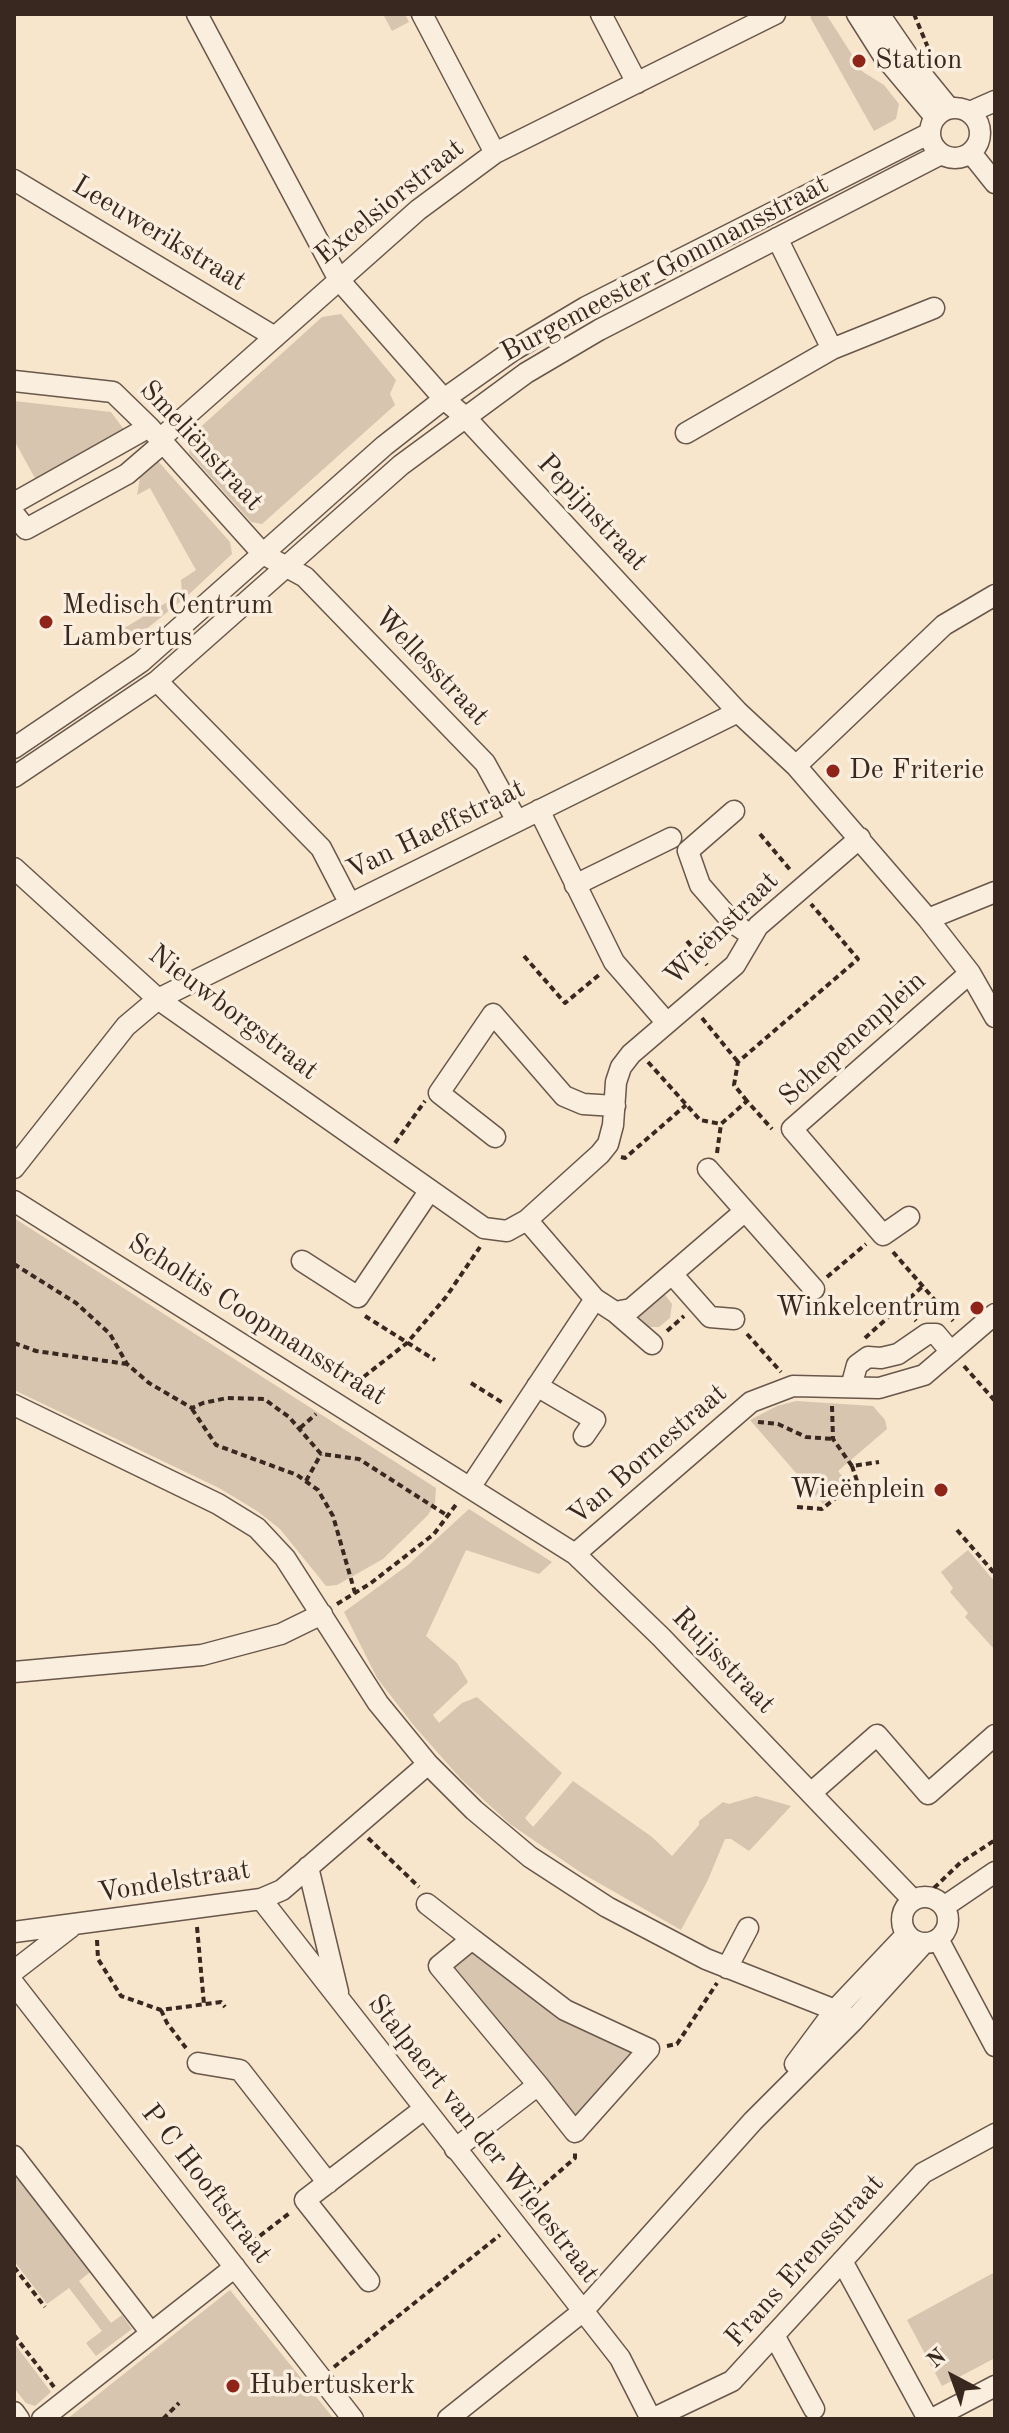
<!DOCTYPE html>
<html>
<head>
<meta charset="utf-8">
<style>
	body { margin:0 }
	#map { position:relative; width:1009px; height:2433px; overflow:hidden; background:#f7e5cc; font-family:"Old Standard TT",serif }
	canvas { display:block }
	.frame { position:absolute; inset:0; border:16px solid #38281f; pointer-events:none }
	.north { position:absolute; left:913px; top:2337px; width:80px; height:80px; -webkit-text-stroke:6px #faeede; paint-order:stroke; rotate:319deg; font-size:22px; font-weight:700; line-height:32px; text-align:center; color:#38281f }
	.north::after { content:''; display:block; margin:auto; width:28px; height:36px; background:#38281f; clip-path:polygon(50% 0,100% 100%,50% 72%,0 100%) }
</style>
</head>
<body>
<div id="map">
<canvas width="1009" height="2433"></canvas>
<div class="frame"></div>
<div class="north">N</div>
</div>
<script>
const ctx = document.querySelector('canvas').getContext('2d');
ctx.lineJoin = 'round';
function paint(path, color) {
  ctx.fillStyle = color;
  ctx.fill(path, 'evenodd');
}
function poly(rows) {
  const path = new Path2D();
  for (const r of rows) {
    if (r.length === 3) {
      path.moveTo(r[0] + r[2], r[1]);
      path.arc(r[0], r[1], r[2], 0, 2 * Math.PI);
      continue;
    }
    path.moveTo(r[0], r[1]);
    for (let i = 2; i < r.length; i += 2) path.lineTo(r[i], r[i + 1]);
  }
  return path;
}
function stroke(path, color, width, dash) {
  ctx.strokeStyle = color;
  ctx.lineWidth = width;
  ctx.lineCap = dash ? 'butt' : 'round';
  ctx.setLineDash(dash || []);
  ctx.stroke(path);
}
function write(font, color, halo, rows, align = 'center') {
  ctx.font = font + ' "Old Standard TT",serif';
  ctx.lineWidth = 7;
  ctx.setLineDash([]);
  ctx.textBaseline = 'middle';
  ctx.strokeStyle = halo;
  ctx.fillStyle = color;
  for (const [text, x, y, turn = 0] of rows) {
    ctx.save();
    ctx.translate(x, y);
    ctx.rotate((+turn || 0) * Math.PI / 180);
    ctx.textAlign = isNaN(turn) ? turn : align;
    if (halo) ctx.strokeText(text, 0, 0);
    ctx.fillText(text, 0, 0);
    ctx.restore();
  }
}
const green = poly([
	[383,14,405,14,409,22,392,31],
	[815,14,826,14,863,72,884,85,899,104,896,119,874,131,810,17],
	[341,314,396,380,390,394,395,405,262,524,251,522,189,453,194,433,322,317],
	[14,401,111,412,125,431,36,480,14,440],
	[157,460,230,542,232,554,185,598,125,646,118,632,182,593,181,580,196,570,150,488,137,495,141,472],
	[14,1218,436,1488,435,1503,428,1515,383,1559,337,1585,326,1586,280,1529,257,1511,219,1488,14,1390],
	[663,1292,672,1304,670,1318,659,1327,649,1327,638,1316],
	[796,1401,873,1406,885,1420,887,1429,838,1471,848,1483,823,1504,750,1420,777,1406],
	[469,1509,552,1562,539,1574,466,1550,426,1636,457,1663,468,1682,433,1715,439,1723,462,1703,477,1697,562,1773,525,1818,533,1827,573,1781,652,1837,672,1856,699,1825,699,1821,723,1802,729,1804,756,1796,791,1806,749,1851,731,1839,725,1839,707,1882,681,1930,583,1874,510,1824,461,1779,415,1727,377,1678,344,1612,408,1565],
	[968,1550,995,1582,995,1650,965,1617,968,1613,950,1592,953,1588,941,1572],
	[477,1948,637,2049,583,2117,571,2116,450,1971],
	[14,2164,94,2269,79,2281,111,2323,122,2315,132,2329,96,2356,86,2343,102,2331,69,2288,47,2304,14,2261],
	[995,2272,995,2358,942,2386,907,2320],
	[230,2290,334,2419,67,2419],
	[14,2343,51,2392,35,2406,26,2403,14,2388]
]);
const path = poly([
	[914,14,929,50],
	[760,834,792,872],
	[687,941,707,965],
	[524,956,565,1003,599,975],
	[702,1018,738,1062],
	[648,1062,700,1120,721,1124,747,1101,772,1129],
	[747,1101,734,1085,738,1062,858,959,811,904],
	[395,1143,425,1101],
	[717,1153,721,1124],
	[621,1157,625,1158,686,1105],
	[893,1252,953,1321],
	[14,1264,76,1303,110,1334,127,1364,149,1383,192,1408,203,1403,227,1398,264,1399,289,1417,321,1454,359,1459,448,1516],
	[827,1277,866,1244],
	[902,1305,916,1321],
	[365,1316,435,1360],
	[667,1331,684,1316],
	[747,1334,781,1372],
	[865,1338,923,1286],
	[14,1343,36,1351,127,1364],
	[964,1366,995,1401],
	[471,1383,503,1403],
	[348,1389,407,1343,446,1297,480,1247],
	[832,1406,833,1439,852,1466,879,1462],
	[192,1409,216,1445,297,1475,318,1490,333,1516,355,1593],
	[758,1422,778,1424,806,1437,833,1439],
	[300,1428,316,1414],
	[306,1481,321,1454],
	[797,1507,822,1509,857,1481,852,1466],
	[957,1530,995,1574],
	[337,1604,371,1583,434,1534,458,1502],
	[368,1838,419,1887],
	[934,1888,960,1863,995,1840],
	[197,1927,204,2004],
	[97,1940,98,1959,121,1996,161,2010,221,2002,225,2007],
	[161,2010,167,2023,186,2048],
	[667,2046,677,2044,717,1983],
	[521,2205,575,2158,575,2150],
	[244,2248,291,2212],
	[14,2267,45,2307],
	[14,2335,54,2387],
	[334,2367,500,2235],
	[163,2419,179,2403]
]);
const minor = poly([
	[197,14,339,280,444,399,465,417,738,712,796,766,928,919,970,973,995,1017],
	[422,14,495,153],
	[601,14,637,83],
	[857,14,883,55,935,117],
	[879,14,914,65,949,108],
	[955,133,25],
	[970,112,995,101],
	[971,153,995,183],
	[14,180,275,337],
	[832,349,934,308],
	[14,381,113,392,149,427,263,554,305,577,485,763,517,821],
	[686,433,832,349,777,238],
	[160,439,418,210,495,153,775,14],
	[14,503,149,427],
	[14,514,26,529,127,474,163,443],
	[157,681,321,848,350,904],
	[14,748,141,662,384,446,444,399,512,351,586,307,930,133],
	[796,766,944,625,995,595],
	[14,777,157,681,401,465,526,373,599,330,941,154],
	[539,810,614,962,667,1023],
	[734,811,688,851,700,885,733,923,751,935],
	[14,868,158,999,484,1228,507,1231,527,1220,595,1299,615,1312,631,1309,745,1211],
	[575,885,671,838],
	[928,919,995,892],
	[495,1137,439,1093,493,1014,564,1096,583,1104,615,1106],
	[14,1168,126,1026,158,999,738,712],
	[708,1169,814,1289],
	[14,1201,575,1554,661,1637,913,1900],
	[909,1217,883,1235,792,1129,970,973],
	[527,1220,600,1154,608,1144,613,1125,616,1082,621,1067,631,1054,735,965,758,926,860,838],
	[302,1261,358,1297,430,1190],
	[672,1274,710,1317,734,1319],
	[615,1312,652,1344],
	[537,1386,595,1420,584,1436],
	[851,1387,857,1365,868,1357,881,1358,898,1354,927,1334,936,1334,951,1352],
	[14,1405,218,1504,257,1528,285,1558,378,1703,428,1764,474,1810,530,1857,607,1907,706,1959,835,2010,853,2021],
	[471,1486,595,1299],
	[575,1554,751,1402,793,1386,879,1388,924,1375,995,1314],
	[14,1672,202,1655,281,1634,322,1614],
	[811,1793,877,1735,928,1794,995,1735],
	[308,1867,338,1992],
	[925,1920,23],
	[261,1899,620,2358,651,2419],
	[427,1904,472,1939],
	[945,1906,995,1872],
	[14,1932,261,1899,282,1890,428,1764],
	[938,1939,995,2046],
	[727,1968,748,1928],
	[14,1971,71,1927],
	[14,1984,353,2419],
	[198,2063,240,2070,328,2183],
	[795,2064,835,2010,907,1934],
	[455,2149,538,2085,575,2132,649,2049,565,2010,472,1939,439,1966,538,2085],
	[14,2156,151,2333],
	[842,2261,928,2419],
	[369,2281,305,2200,424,2109],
	[774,2335,814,2409],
	[14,2412,19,2419],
	[42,2419,235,2267],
	[448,2419,582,2312,753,2121,853,2021,924,1943],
	[652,2419,732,2381,923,2173,995,2134],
	[932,2419,995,2386]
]);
const markers = [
	[859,61,8,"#8f2418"],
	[46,622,8,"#8f2418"],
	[833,771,8,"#8f2418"],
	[977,1308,8,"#8f2418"],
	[941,1490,8,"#8f2418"],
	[233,2386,8,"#8f2418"]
];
const poiNames = [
	["Station",875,61],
	["Medisch Centrum",62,606],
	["Lambertus",62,638],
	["De Friterie",849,771],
	["Winkelcentrum",961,1308,"right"],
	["Wieënplein",925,1490,"right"],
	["Hubertuskerk",249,2386]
];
const streetNames = [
	["Excelsiorstraat",390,202,-39],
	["Leeuwerikstraat",159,234,31],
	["Burgemeester Gommansstraat",665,269,-28],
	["Smeliënstraat",201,446,47],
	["Pepijnstraat",592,513,47],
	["Wellesstraat",431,667,46],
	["Van Haeffstraat",436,830,-26],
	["Wieënstraat",722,929,-45],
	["Nieuwborgstraat",233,1013,37],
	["Schepenenplein",853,1039,-42],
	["Scholtis Coopmansstraat",257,1320,32],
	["Van Bornestraat",648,1455,-41],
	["Ruijsstraat",723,1661,46],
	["Vondelstraat",174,1882,-9],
	["Stalpaert van der Wielestraat",483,2139,52],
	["P C Hooftstraat",206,2184,52],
	["Frans Erensstraat",805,2261,-48]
];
paint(green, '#d7c5af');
stroke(minor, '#68574a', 23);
stroke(path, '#38281f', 4, [6, 4]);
stroke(minor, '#faeede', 20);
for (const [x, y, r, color] of markers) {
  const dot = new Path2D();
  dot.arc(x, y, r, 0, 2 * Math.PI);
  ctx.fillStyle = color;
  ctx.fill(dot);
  stroke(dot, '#faeede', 3);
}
write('28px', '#38281f', '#faeede', poiNames, 'left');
write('28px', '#38281f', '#faeede', streetNames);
</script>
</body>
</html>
